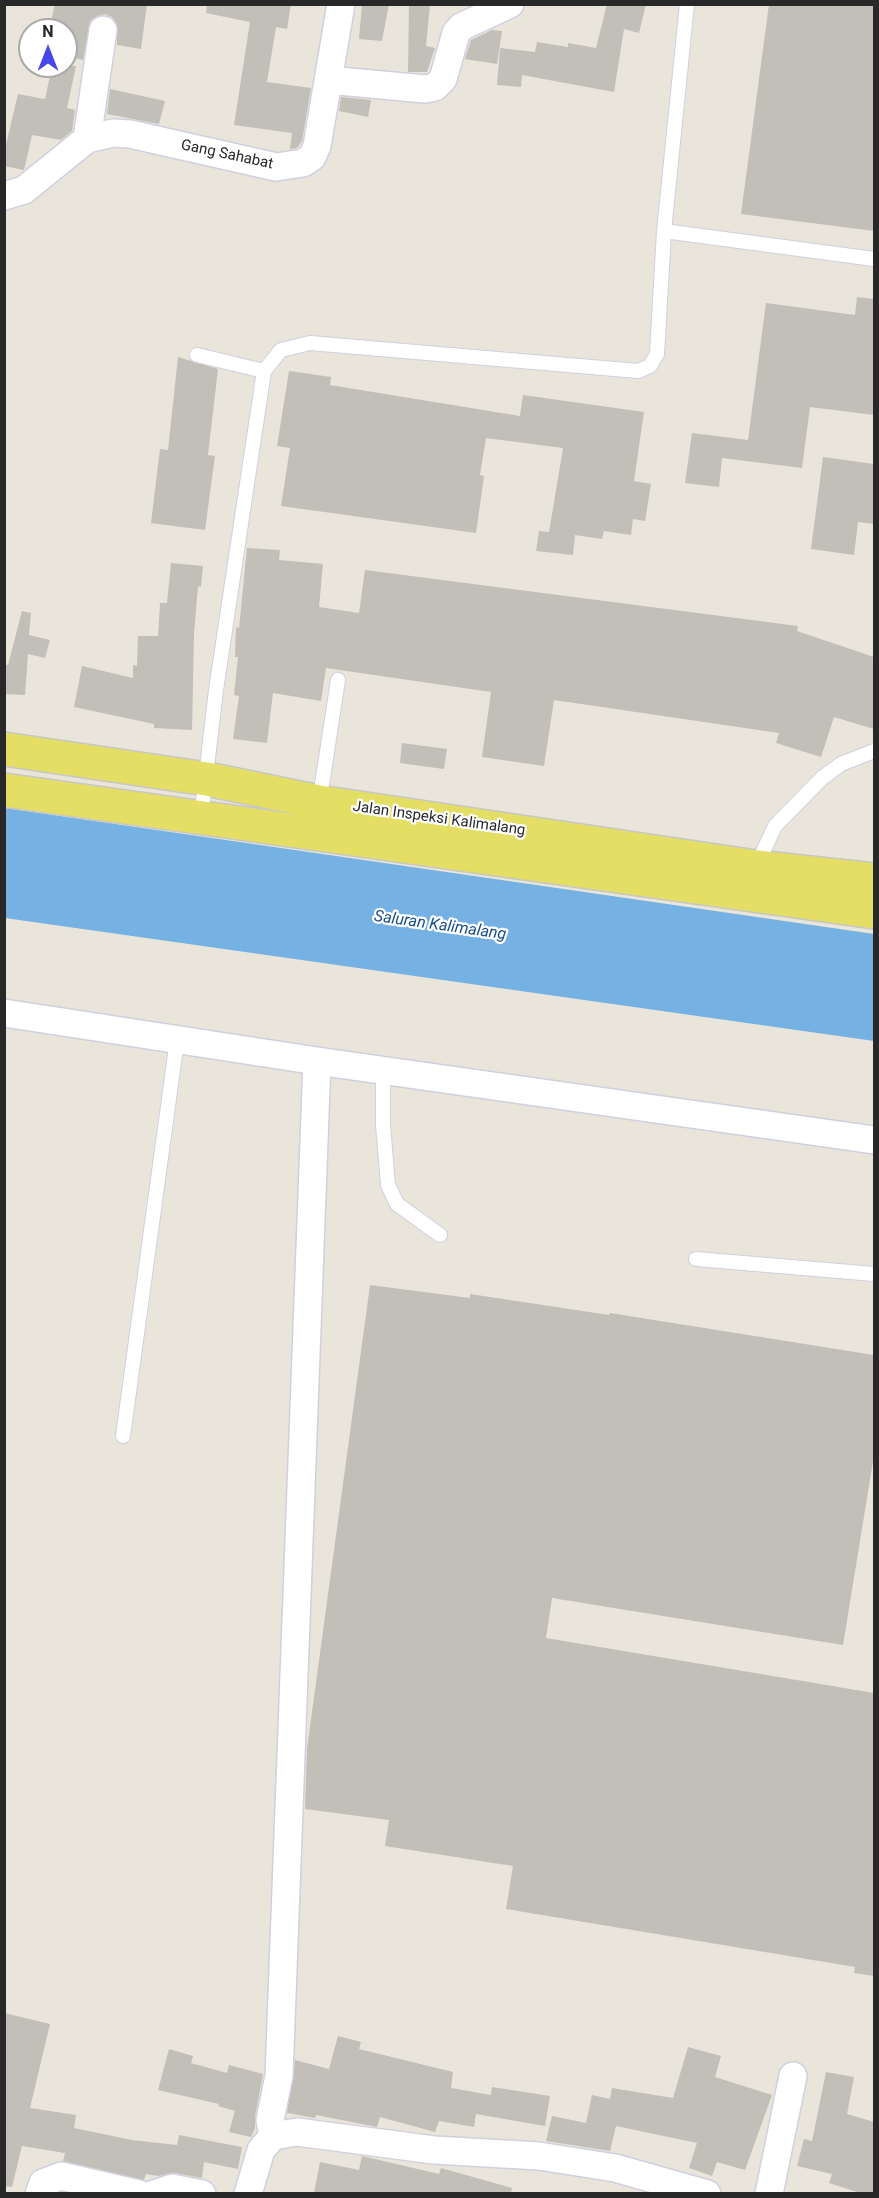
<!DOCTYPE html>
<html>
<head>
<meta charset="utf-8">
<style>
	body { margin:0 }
	#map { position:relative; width:879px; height:2198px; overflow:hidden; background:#e9e5da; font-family:Roboto,sans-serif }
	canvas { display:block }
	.frame { position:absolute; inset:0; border:6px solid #282828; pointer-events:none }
	.north { position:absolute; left:18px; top:18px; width:60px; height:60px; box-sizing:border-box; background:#fff; border:2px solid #a9a9a9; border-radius:50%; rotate:0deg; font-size:16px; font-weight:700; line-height:24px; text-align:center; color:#282828 }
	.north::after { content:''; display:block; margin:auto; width:21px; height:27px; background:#4746ea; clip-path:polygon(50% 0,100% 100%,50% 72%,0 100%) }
</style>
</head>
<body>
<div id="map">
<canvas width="879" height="2198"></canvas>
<div class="frame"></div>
<div class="north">N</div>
</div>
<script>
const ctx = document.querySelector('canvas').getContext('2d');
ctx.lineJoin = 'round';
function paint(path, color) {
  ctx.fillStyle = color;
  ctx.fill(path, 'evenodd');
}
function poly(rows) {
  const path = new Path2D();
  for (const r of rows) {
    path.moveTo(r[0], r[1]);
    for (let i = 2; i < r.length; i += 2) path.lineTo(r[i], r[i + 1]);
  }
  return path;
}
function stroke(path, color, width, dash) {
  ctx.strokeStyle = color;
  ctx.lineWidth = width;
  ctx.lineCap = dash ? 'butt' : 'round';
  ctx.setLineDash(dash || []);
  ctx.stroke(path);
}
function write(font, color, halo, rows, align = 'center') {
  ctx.font = font + ' Roboto,sans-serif';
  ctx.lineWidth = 4.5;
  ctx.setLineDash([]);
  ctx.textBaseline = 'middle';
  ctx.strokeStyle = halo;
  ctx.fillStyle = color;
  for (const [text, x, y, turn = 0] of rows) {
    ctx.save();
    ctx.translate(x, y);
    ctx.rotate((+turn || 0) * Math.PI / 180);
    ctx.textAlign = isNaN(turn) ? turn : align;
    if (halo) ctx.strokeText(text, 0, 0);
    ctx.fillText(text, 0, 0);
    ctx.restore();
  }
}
const water = poly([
	[5,808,874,934,874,1041,5,918]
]);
const building = poly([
	[55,4,147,4,141,49,117,45,117,24,112,17,105,14,97,16,90,21,83,60,66,56,66,30,49,30],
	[207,4,291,4,287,29,276,27,267,82,311,88,302,141,297,148,290,149,292,133,234,125,250,22,206,13],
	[362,4,389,4,382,41,359,39],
	[409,4,430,4,426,46,435,48,427,72,408,72],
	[607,4,646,4,639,33,624,29,614,92,522,75,521,87,497,85,500,48,535,52,537,42,568,47,568,43,596,48],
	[769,4,874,4,874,231,741,214],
	[492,30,502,31,497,64,465,59,471,40],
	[52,66,76,66,67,108,75,110,72,131,61,140,32,135,24,170,4,166,4,153,18,94,45,99],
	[110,89,165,101,159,124,107,114],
	[341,97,371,100,368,117,339,111],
	[857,297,874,299,874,415,810,407,802,468,722,458,719,487,685,483,692,433,748,440,766,303,855,315],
	[178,357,218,369,208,455,215,456,205,530,151,523,160,449,168,450],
	[289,371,331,377,330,385,520,416,523,395,644,412,634,481,651,484,645,521,633,519,631,535,604,531,602,539,575,535,573,555,536,551,539,531,549,532,563,448,486,438,480,475,484,476,476,533,281,506,290,448,277,446],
	[823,457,874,464,874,524,858,522,854,555,811,549],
	[247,548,280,550,279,560,323,564,319,607,359,613,365,570,798,626,797,631,874,657,874,729,834,717,821,757,776,743,779,733,554,700,544,766,482,757,491,692,326,668,321,701,273,693,267,743,233,739,239,696,234,695,238,657,235,657,236,627,239,628],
	[171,563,203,566,201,587,198,586,194,634,192,730,154,728,154,724,74,707,82,666,133,678,133,665,137,666,138,636,158,636,160,603,167,603],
	[22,611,31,613,29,635,50,640,45,658,28,654,25,695,4,694,4,664,8,665],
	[402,743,447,749,444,769,400,763],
	[370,1285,470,1298,470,1294,609,1315,610,1313,874,1355,874,1455,843,1645,552,1598,546,1638,874,1693,874,1976,854,1973,855,1967,506,1909,513,1866,385,1846,389,1820,305,1809,307,1749],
	[4,2013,50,2024,30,2108,76,2115,74,2128,132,2140,177,2145,179,2135,242,2147,238,2169,204,2162,202,2178,175,2173,158,2176,146,2174,144,2180,63,2161,65,2153,22,2146,12,2187,4,2186],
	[338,2036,361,2042,359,2049,453,2072,451,2088,491,2095,492,2087,550,2096,545,2126,476,2114,474,2127,439,2121,435,2132,380,2117,377,2127,316,2115,315,2118,287,2113,295,2060,329,2069],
	[688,2047,721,2056,715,2077,772,2095,745,2170,717,2162,712,2176,689,2168,697,2143,616,2126,610,2151,546,2141,552,2116,586,2123,592,2095,610,2099,612,2088,673,2098],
	[169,2049,193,2056,191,2063,227,2073,229,2065,263,2074,255,2117,255,2128,251,2137,229,2132,235,2111,218,2106,219,2104,158,2090],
	[826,2072,854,2077,847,2114,874,2122,874,2193,860,2193,829,2183,832,2174,797,2166,804,2139,812,2141],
	[362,2156,439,2174,441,2168,512,2188,511,2193,314,2193,320,2162,359,2170]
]);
const service = poly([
	[664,231,874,259],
	[197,355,264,371],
	[319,804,338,680],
	[201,818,216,690,264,371,281,350,310,343,638,371,650,366,657,354,664,231,687,4],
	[756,867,775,826,822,778,841,764,874,751],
	[383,1070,383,1125,388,1185,397,1204,440,1235],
	[696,1259,874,1274],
	[123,1436,177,1040]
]);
const minor = poly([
	[328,80,425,89,435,87,443,79,456,33,461,27,510,4],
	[87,139,103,30],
	[4,196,24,190,87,139,113,133,130,134,276,167,303,163,312,157,317,146,341,4],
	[4,1013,317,1061,874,1140],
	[273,2136,270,2120,279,2076,317,1061],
	[39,2194,43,2183,61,2176,139,2194],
	[154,2194,172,2188,202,2194],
	[248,2194,261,2150,273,2136,297,2132,434,2150,539,2156,615,2168,707,2194],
	[769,2194,793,2076]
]);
const primary = poly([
	[4,749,207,779,319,802,756,867,874,880],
	[4,790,874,912]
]);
const streetNames = [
	["Gang Sahabat",227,155,12],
	["Jalan Inspeksi Kalimalang",439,819,8]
];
const waterNames = [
	["Saluran Kalimalang",440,926,8]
];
paint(water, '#75b1e3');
paint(building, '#c1bfb7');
stroke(service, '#d0d0df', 16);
stroke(minor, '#d0d0df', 30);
stroke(primary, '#c7c7c7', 36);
stroke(service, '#fff', 14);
stroke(minor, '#fff', 27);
stroke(primary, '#e4df64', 33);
write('15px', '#282828', '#fff', streetNames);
write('italic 16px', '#184d8b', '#fff', waterNames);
</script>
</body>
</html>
